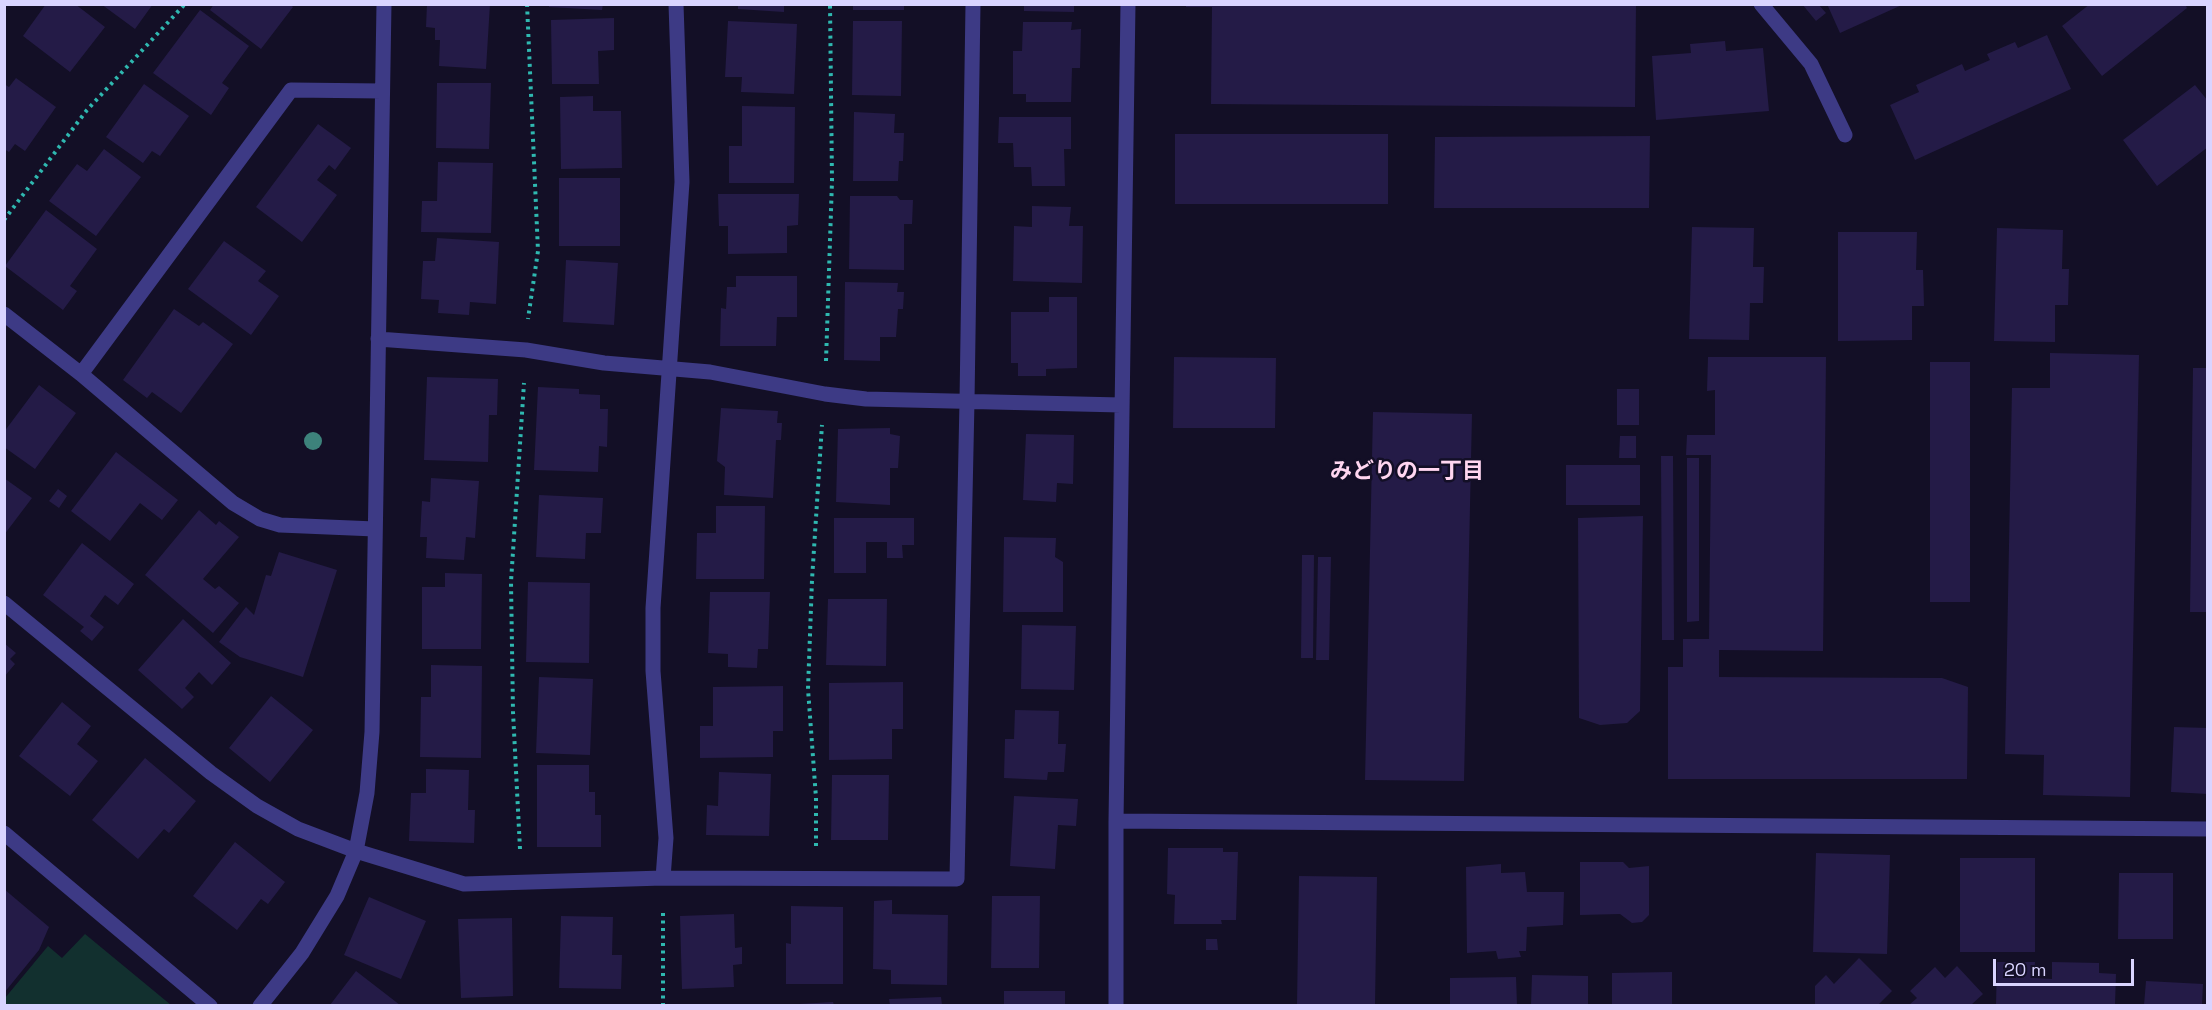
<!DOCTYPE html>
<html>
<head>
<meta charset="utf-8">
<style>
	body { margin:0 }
	#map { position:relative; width:2212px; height:1010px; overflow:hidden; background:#130f26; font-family:"Space Grotesk",sans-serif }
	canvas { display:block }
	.frame { position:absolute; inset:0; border:6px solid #d9d4ff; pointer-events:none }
	.scale { position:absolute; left:1993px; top:959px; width:141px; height:27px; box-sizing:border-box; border:3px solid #d9d4ff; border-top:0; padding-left:8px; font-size:18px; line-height:21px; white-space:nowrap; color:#d9d4ff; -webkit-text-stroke:4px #130f26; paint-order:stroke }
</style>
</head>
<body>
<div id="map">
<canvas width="2212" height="1010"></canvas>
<div class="frame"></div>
<div class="scale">20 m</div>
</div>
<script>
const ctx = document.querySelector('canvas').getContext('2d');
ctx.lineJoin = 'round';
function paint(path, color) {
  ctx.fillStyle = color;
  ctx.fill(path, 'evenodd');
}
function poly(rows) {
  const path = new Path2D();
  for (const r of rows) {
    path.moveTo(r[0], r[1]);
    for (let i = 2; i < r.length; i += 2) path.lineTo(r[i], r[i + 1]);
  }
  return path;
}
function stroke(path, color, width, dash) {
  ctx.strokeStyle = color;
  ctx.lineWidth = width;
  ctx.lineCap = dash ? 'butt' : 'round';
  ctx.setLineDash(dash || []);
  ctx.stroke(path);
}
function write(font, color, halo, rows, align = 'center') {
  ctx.font = font + ' "Space Grotesk","Noto Sans JP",sans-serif';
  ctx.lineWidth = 5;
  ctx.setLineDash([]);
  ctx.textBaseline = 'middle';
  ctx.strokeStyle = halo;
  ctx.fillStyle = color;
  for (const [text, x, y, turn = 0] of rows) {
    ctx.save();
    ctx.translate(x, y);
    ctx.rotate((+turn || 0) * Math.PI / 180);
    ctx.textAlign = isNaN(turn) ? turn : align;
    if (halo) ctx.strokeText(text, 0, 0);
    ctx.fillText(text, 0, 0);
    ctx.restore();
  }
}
const green = poly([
	[85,934,171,1005,5,1005,5,998,48,946,62,958]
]);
const building = poly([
	[46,4,75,4,105,27,70,72,23,36],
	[101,4,153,4,135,29],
	[214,4,290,4,293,7,261,49,210,10],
	[427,4,490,4,486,69,439,66,440,40,435,40,435,28,426,27],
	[549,4,603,4,602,10,549,7],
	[738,4,784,4,784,12,738,9],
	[853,4,904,4,904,10,853,10],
	[1024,4,1074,4,1074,12,1024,11],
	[1186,4,1636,4,1635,107,1211,104,1212,7,1186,7],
	[1802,4,1818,4,1826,13,1816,21],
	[1827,4,1904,4,1840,33],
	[2090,4,2185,4,2187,8,2102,76,2062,26],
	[200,10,249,46,222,83,229,88,211,115,153,73],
	[614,18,614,50,598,51,599,84,552,84,551,20],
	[728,21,797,24,794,94,741,92,742,77,725,77],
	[853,21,902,21,901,96,852,95],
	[1023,22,1072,22,1071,30,1081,29,1080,68,1072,68,1071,102,1026,102,1026,94,1013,94,1013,51,1022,51],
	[2047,35,2071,89,1915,160,1890,105,1919,92,1916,85,1962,64,1965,71,1990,60,1987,54,2015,42,2018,48],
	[1725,41,1726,51,1763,48,1769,111,1656,120,1652,56,1691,53,1690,44],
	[16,78,56,107,25,151,15,144,9,152,4,149,4,84,9,87],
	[437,83,491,83,489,149,436,148],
	[144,84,189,116,160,156,152,151,143,163,106,137],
	[2195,85,2208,101,2208,147,2157,186,2123,140],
	[593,96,593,111,621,111,622,168,561,169,560,97],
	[742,106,795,107,794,183,729,183,729,146,742,146],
	[854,112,895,114,894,133,904,133,903,161,899,161,898,181,853,181],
	[999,117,1071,117,1071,149,1064,149,1065,186,1032,186,1031,167,1014,167,1013,143,998,143],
	[318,124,351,148,335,170,329,165,317,180,337,195,302,242,256,207],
	[1175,134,1388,134,1388,204,1175,204],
	[1650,136,1649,208,1434,208,1435,137],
	[104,149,141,177,96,236,49,201,77,164,87,171],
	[438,162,493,163,491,233,421,232,422,201,437,201],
	[559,178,620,178,620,246,559,246],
	[718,194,799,194,798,225,787,226,787,253,728,254,728,226,719,226],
	[850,196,897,196,900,200,913,200,912,224,904,224,904,270,849,269],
	[1032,206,1071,207,1069,226,1083,226,1082,283,1013,281,1014,226,1032,227],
	[46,210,97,249,70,286,77,291,63,310,5,266],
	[1692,227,1754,228,1753,267,1764,267,1763,303,1750,303,1749,340,1689,339],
	[1997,228,2063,230,2062,269,2069,269,2068,305,2055,305,2055,342,1994,341],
	[1838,232,1917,232,1916,270,1923,270,1924,306,1912,306,1912,340,1838,341],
	[437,238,499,242,496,304,470,302,469,315,438,313,439,300,421,299,423,261,435,261],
	[224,241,266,271,258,281,279,296,251,335,188,289],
	[566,260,618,263,614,325,563,322],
	[736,276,797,276,797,317,777,317,776,346,720,346,721,308,726,309,727,287,736,287],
	[845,282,898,283,897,292,904,292,903,309,898,309,896,337,880,337,880,361,844,360],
	[1049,297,1077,297,1077,368,1046,369,1046,376,1018,376,1018,363,1011,363,1011,312,1049,312],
	[174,309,199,326,203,322,233,344,181,413,152,392,147,398,123,380],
	[2050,353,2139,355,2130,797,2043,795,2044,755,2005,754,2012,388,2050,388],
	[1174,357,1276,358,1275,428,1173,428],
	[1708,357,1826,357,1823,651,1719,650,1719,677,1942,678,1968,687,1967,779,1668,779,1668,667,1683,667,1683,639,1709,639,1711,455,1686,455,1687,435,1715,435,1715,390,1707,391],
	[1930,362,1970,362,1970,602,1930,602],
	[2193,368,2208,368,2208,612,2190,612],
	[427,377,498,379,497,415,489,415,488,462,424,460],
	[39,385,76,413,35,469,4,447,4,432],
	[538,387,579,389,579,394,600,395,600,409,608,409,607,447,599,446,598,472,534,470],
	[1617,389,1639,389,1639,425,1617,425],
	[721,408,778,411,777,423,782,423,781,440,776,440,773,498,724,495,725,467,717,461],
	[1373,412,1472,414,1464,781,1365,780],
	[890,428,890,434,900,436,898,468,890,468,890,505,836,502,838,429],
	[1026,434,1074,435,1073,484,1057,483,1056,502,1023,500],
	[1620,436,1636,436,1636,458,1619,458],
	[116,452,178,500,162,520,140,503,110,541,71,511],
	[1661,456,1673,456,1674,640,1662,640],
	[1687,458,1699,458,1699,621,1687,622],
	[1566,465,1640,465,1640,505,1566,505],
	[4,478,32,498,4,535],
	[431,478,479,481,475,538,466,537,464,560,426,558,427,537,420,537,422,501,430,502],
	[58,489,67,496,59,508,49,501],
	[539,495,603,498,601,533,586,533,585,559,536,557],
	[716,506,765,506,764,579,696,579,697,533,716,533],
	[199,510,216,525,219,521,239,537,203,579,215,589,219,586,239,603,213,633,145,575],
	[1643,516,1640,711,1627,723,1600,725,1579,718,1578,518],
	[834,518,914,518,914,545,902,545,903,558,887,558,887,542,866,542,866,573,834,573],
	[1004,537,1056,538,1055,557,1063,562,1063,612,1003,612],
	[82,543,134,584,118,605,105,595,90,616,104,627,92,641,80,631,84,627,43,595],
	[279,552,337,570,303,677,240,657,219,642,246,607,254,615,266,575,271,576],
	[1302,555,1314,555,1313,658,1301,658],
	[1318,557,1331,557,1329,660,1316,660],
	[445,573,482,574,481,649,422,649,422,587,445,587],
	[528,582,590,583,589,663,526,662],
	[710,592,770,592,768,649,758,649,757,668,728,667,728,654,708,653],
	[828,599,887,599,886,666,826,665],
	[183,619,231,663,212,685,199,672,185,688,194,697,182,709,138,670],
	[1022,625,1076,626,1074,690,1021,689],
	[4,643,16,653,10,659,15,664,4,677],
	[431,665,482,666,481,758,420,757,421,697,431,697],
	[539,677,593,679,590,755,536,753],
	[903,682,903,729,892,729,892,759,829,760,829,683],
	[783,686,783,731,773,731,773,757,700,758,700,726,713,726,713,687],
	[271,696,313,730,270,782,229,748],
	[62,702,91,726,77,744,98,761,70,796,19,756],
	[1015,710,1059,711,1058,744,1066,744,1064,772,1048,772,1047,780,1004,778,1005,739,1014,739],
	[2174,727,2208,728,2208,794,2171,792],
	[145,758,196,801,169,833,164,829,138,859,92,820],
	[537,765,589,765,589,792,595,792,595,815,601,815,601,847,537,847],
	[426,769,469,770,468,810,475,810,474,843,409,841,411,793,426,793],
	[719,772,771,774,769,836,706,835,707,805,718,806],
	[832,775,889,775,888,840,831,840],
	[1014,796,1078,799,1076,826,1058,825,1055,869,1010,866],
	[235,842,285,882,268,904,261,899,237,930,193,896],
	[1168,848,1223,848,1223,852,1238,852,1236,920,1221,920,1222,924,1174,924,1175,895,1167,894],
	[1816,853,1890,855,1887,954,1813,952],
	[1960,858,2035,858,2035,952,1960,952],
	[1580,862,1623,862,1629,868,1649,866,1649,915,1642,922,1632,923,1620,914,1580,915],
	[1501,864,1501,873,1525,872,1527,892,1564,892,1563,925,1527,927,1526,951,1519,951,1521,957,1498,959,1496,951,1467,953,1466,867],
	[2119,873,2173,873,2173,939,2118,939],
	[1299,876,1377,877,1375,1005,1297,1005],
	[4,889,49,927,39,950,4,993],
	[992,896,1040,896,1039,968,991,968],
	[369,897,426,921,401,979,344,955],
	[892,900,892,914,948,915,947,985,891,984,891,970,873,969,874,901],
	[791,906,843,907,843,984,786,984,786,943,791,944],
	[734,914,735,948,742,947,742,964,733,965,734,987,682,989,680,916],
	[561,916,613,917,612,955,622,955,621,989,559,988],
	[512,918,513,996,461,998,458,919],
	[1206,939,1217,939,1218,950,1206,950],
	[1859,958,1892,991,1878,1005,1815,1005,1815,986,1826,975,1834,984],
	[1997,962,2035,962,2034,978,2052,979,2052,962,2099,963,2099,973,2116,974,2115,1005,1996,1005],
	[1957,966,1983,994,1971,1005,1909,1005,1917,998,1910,991,1935,967,1945,978],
	[356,971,400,1005,330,1005],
	[1672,972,1672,1005,1612,1005,1612,973],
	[1532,975,1588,976,1588,1005,1531,1005],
	[1516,977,1517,1005,1450,1005,1450,978],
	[2146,981,2203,984,2202,1005,2144,1005],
	[1004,991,1065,991,1065,1005,1004,1005],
	[941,997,942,1005,890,1005,889,999],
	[833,1002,834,1005,799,1005,799,1004]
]);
const path = poly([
	[527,4,538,251,528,319],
	[4,220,87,110,185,4],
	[826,361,832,181,830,4],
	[816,846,816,798,808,689,812,580,822,425],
	[520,849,513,712,511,582,524,383],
	[663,1006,663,909]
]);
const street = poly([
	[1761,4,1811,64,1845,135],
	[4,314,81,374,233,503,260,519,280,525,375,529],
	[378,339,526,350,604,363,710,372,825,394,866,399,1121,405],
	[81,374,291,90,382,91],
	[4,603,211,773,257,806,298,829,356,851,464,884,663,878,957,879,967,401,973,4],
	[1116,821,2208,829],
	[4,833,210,1006],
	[663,878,666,838,653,671,653,608,682,182,676,4],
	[260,1006,302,953,337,896,356,851,367,793,372,732,384,4],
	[1116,1006,1116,821,1128,4]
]);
const trees = [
	[313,441]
];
const neighbourhoodNames = [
	["みどりの一丁目",1407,472]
];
paint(green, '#12302f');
paint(building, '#241b47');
stroke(path, '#2fb8b0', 4, [3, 4.5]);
stroke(street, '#3d3a85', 15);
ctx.fillStyle = '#3d827b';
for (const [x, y] of trees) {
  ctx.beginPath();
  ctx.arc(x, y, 9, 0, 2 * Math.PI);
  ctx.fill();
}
write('bold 22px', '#ffd6f0', '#130f26', neighbourhoodNames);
</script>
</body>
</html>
